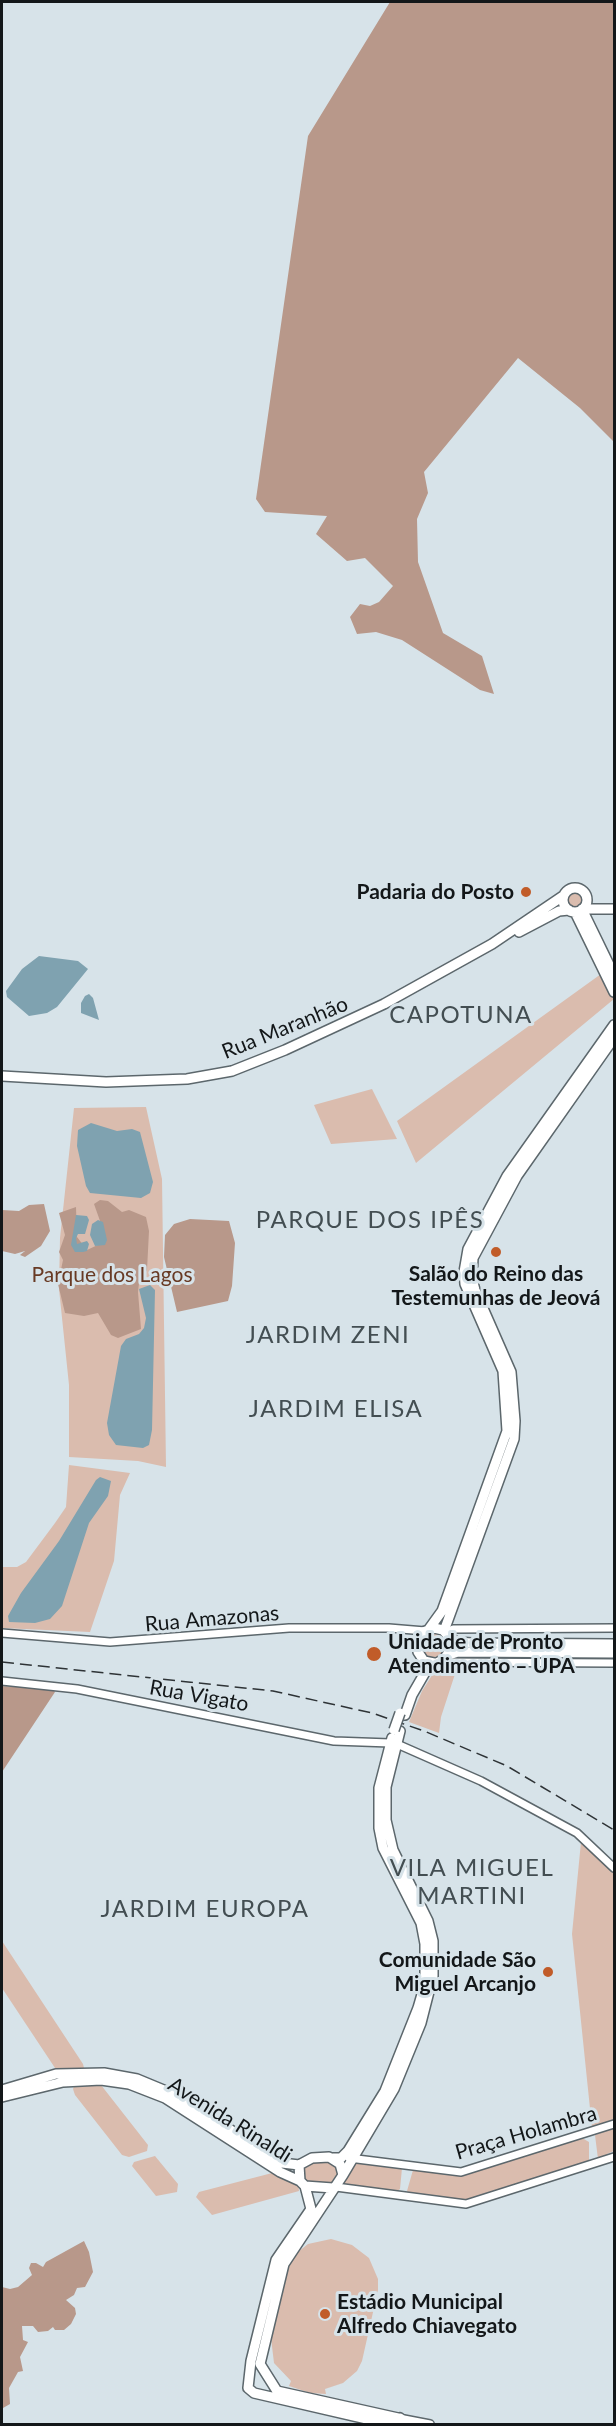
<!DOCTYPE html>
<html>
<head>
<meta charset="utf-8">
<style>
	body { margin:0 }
	#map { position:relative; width:616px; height:2426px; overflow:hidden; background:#d7e3e9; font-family:Lato,sans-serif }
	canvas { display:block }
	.frame { position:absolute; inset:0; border:3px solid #131719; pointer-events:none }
</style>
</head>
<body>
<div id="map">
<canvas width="616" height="2426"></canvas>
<div class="frame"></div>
</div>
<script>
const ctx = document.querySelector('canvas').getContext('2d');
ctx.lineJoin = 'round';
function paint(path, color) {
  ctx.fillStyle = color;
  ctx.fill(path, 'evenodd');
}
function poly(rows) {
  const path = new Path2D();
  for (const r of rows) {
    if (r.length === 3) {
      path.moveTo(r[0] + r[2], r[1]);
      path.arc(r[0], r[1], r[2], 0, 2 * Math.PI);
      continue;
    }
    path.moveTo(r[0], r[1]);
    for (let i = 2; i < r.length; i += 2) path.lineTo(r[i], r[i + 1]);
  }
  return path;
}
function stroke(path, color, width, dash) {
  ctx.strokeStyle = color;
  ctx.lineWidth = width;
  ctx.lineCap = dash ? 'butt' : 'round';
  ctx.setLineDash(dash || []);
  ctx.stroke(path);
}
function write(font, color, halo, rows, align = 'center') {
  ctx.font = font + ' Lato,sans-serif';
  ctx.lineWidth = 6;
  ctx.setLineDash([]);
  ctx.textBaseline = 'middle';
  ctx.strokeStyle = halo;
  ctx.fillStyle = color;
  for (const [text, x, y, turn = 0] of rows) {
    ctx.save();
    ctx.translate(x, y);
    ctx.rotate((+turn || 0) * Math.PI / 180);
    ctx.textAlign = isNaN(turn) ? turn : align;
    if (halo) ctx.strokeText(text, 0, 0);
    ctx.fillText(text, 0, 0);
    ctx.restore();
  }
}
const green = poly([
	[575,899,10],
	[601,974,614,999,416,1163,397,1121],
	[372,1089,397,1139,331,1144,314,1105],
	[146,1107,162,1179,166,1467,138,1461,69,1457,69,1385,59,1289,60,1238,74,1108],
	[69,1465,130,1473,120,1495,114,1561,90,1632,2,1628,2,1567,17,1567,26,1562,55,1523,66,1507],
	[430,1632,444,1633,447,1650,437,1661,423,1656,421,1646],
	[436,1669,456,1671,441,1717,439,1733,409,1722,422,1691],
	[581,1842,614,1873,614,2121,592,2128,572,1934],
	[2,1941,83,2064,84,2068,57,2071,2,1988],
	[75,2084,101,2085,148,2145,147,2151,129,2157,122,2155,75,2095,73,2089],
	[614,2128,614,2151,607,2154,605,2158,598,2159,595,2135],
	[582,2138,589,2142,589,2163,465,2202,408,2193,407,2191,413,2170,464,2174],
	[155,2156,178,2184,177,2192,156,2196,132,2166,134,2162],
	[332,2160,340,2172,333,2184,305,2184,300,2171,306,2163],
	[356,2162,402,2168,400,2189,395,2193,343,2185],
	[276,2172,298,2184,299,2191,212,2215,196,2197,199,2192],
	[331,2239,352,2245,369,2258,378,2279,378,2290,362,2361,357,2371,343,2383,325,2389,326,2394,310,2393,289,2386,291,2381,274,2363,271,2338,287,2271,293,2256,308,2244]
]);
const forest = poly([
	[390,2,614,2,614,442,580,408,518,358,424,472,428,493,417,519,418,562,443,633,482,656,494,694,480,690,402,640,376,632,357,634,350,617,360,604,370,606,379,602,393,586,365,558,347,561,316,534,327,516,265,512,256,499,308,136],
	[100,1200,108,1201,122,1212,129,1210,146,1217,149,1231,147,1270,139,1283,138,1292,141,1329,118,1338,111,1335,98,1313,84,1316,65,1313,58,1284,63,1260,59,1252,65,1235,59,1213,76,1207,77,1237,87,1250,102,1243,105,1235,94,1204],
	[44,1204,50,1231,41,1246,25,1257,20,1255,25,1251,15,1254,2,1251,2,1210,19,1211,29,1205],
	[190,1219,229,1221,235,1243,232,1286,228,1301,177,1312,164,1257,165,1235,174,1224],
	[2,1686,53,1689,55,1692,2,1772],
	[84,2241,89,2252,93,2272,85,2287,77,2288,74,2295,66,2300,75,2308,76,2314,71,2324,64,2330,55,2330,53,2327,48,2331,38,2332,33,2326,22,2326,23,2340,28,2342,20,2357,23,2371,18,2372,9,2388,10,2404,3,2408,2,2287,10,2289,18,2287,32,2275,29,2268,31,2263,36,2263,43,2267,46,2262]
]);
const water = poly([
	[39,956,78,961,88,969,57,1007,47,1013,29,1016,7,997,6,991,22,969],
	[89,994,93,998,99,1020,81,1013,81,1003,85,996],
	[91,1123,117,1131,132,1129,140,1132,153,1182,150,1193,141,1198,90,1193,86,1186,77,1146,78,1130],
	[76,1215,87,1216,89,1220,85,1234,78,1234,76,1238,77,1244,87,1241,89,1244,87,1251,83,1252,75,1252,71,1245],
	[98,1220,103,1222,107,1240,105,1245,95,1246,90,1235,92,1224],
	[150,1285,155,1290,152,1430,149,1445,143,1448,116,1445,109,1435,107,1423,121,1346,126,1339,139,1334,144,1328,146,1318,139,1289],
	[100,1477,111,1481,108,1496,89,1523,62,1606,50,1619,35,1623,9,1622,8,1616,21,1593,59,1541,96,1480]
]);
const minor = poly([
	[2,1633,110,1642,289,1628,389,1628,425,1631],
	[446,1633,453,1629,614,1628],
	[437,1662,614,1663],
	[2,1681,77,1689,334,1741,390,1743],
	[397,1744,481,1781,577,1833,614,1868],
	[349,2158,461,2172,614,2124],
	[336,2187,466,2204,614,2157],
	[404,2419,430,2424]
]);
const major = poly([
	[575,900,12],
	[582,909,614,975],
	[583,909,614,909],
	[575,912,614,992],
	[519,932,559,911,569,910],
	[2,1076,106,1082,187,1079,232,1071,285,1050,384,1004,492,944,563,896],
	[429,1629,442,1611,507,1431,503,1371,465,1284,464,1272,468,1249,507,1176,614,1025],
	[444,1631,514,1439,515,1421,511,1372,475,1290,472,1279,473,1258,517,1176,614,1038],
	[449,1637,457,1642,472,1643,614,1644],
	[446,1656,458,1652,614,1653],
	[405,1715,412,1695,427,1669,444,1659,449,1652,449,1637,443,1630,434,1628,423,1632,418,1652,424,1661,434,1663],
	[2,2090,56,2074,104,2073,137,2079,178,2096,282,2163,299,2165],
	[2,2097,63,2082,101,2080,129,2084,165,2098,280,2172,300,2181],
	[333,2158,341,2158,348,2151,385,2091,418,2008,425,1984,425,1944,421,1923,383,1848,379,1828,379,1788,392,1738],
	[343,2175,394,2089,421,2023,433,1976,433,1941,428,1921,393,1850,386,1820,386,1787,400,1731],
	[305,2186,311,2209,276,2260,251,2361,248,2388,254,2393,388,2424],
	[333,2188,305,2186,300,2181,299,2165,312,2158,329,2157,340,2164,343,2175,284,2264,260,2364,277,2391,398,2418],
	[394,2422,400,2418,407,2424]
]);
const rail = poly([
	[2,1662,273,1691,372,1713,424,1731,507,1766,614,1830]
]);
const majorBridge = poly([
	[394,1730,400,1713]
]);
const markers = [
	[526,892,6,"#c15c29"],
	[496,1252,6,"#c15c29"],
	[374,1654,8,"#c15c29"],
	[548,1972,6,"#c15c29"],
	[325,2314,6,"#c15c29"]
];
const poiNames = [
	["Padaria do Posto",514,892],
	["Salão do Reino das",496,1274,"center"],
	["Testemunhas de Jeová",496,1298,"center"],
	["Unidade de Pronto",388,1642,"left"],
	["Atendimento – UPA",388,1666,"left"],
	["Comunidade São",536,1960],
	["Miguel Arcanjo",536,1984],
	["Estádio Municipal",337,2302,"left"],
	["Alfredo Chiavegato",337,2326,"left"]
];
const streetNames = [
	["Rua Maranhão",285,1028,-22],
	["Rua Amazonas",212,1619,-5],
	["Rua Vigato",199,1696,10],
	["Avenida Rinaldi",230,2120,32],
	["Praça Holambra",526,2133,-16]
];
const parkNames = [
	["Parque dos Lagos",112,1275]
];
const quarterNames = [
	["CAPOTUNA",461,1015],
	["PARQUE DOS IPÊS",370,1220],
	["JARDIM ZENI",328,1335],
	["JARDIM ELISA",336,1409],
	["VILA MIGUEL",472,1868],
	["MARTINI",472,1896],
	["JARDIM EUROPA",205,1909]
];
paint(green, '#dabcae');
paint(forest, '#b8988a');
paint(water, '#7fa2b0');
stroke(minor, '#5c676c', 10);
stroke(major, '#5c676c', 12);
stroke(minor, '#fff', 7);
stroke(major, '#fff', 9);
stroke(rail, '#2e3336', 1.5, [12, 6]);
stroke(majorBridge, '#5c676c', 12, []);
stroke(majorBridge, '#fff', 9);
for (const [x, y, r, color] of markers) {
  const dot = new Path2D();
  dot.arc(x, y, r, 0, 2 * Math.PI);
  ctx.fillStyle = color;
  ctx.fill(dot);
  stroke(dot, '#d7e3e9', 2);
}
write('bold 21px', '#131719', '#d7e3e9', poiNames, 'right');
write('21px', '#131719', '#d7e3e9', streetNames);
write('21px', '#683a24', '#d7e3e9', parkNames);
ctx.letterSpacing = '1.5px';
write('24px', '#434e52', '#d7e3e9', quarterNames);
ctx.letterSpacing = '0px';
</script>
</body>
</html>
